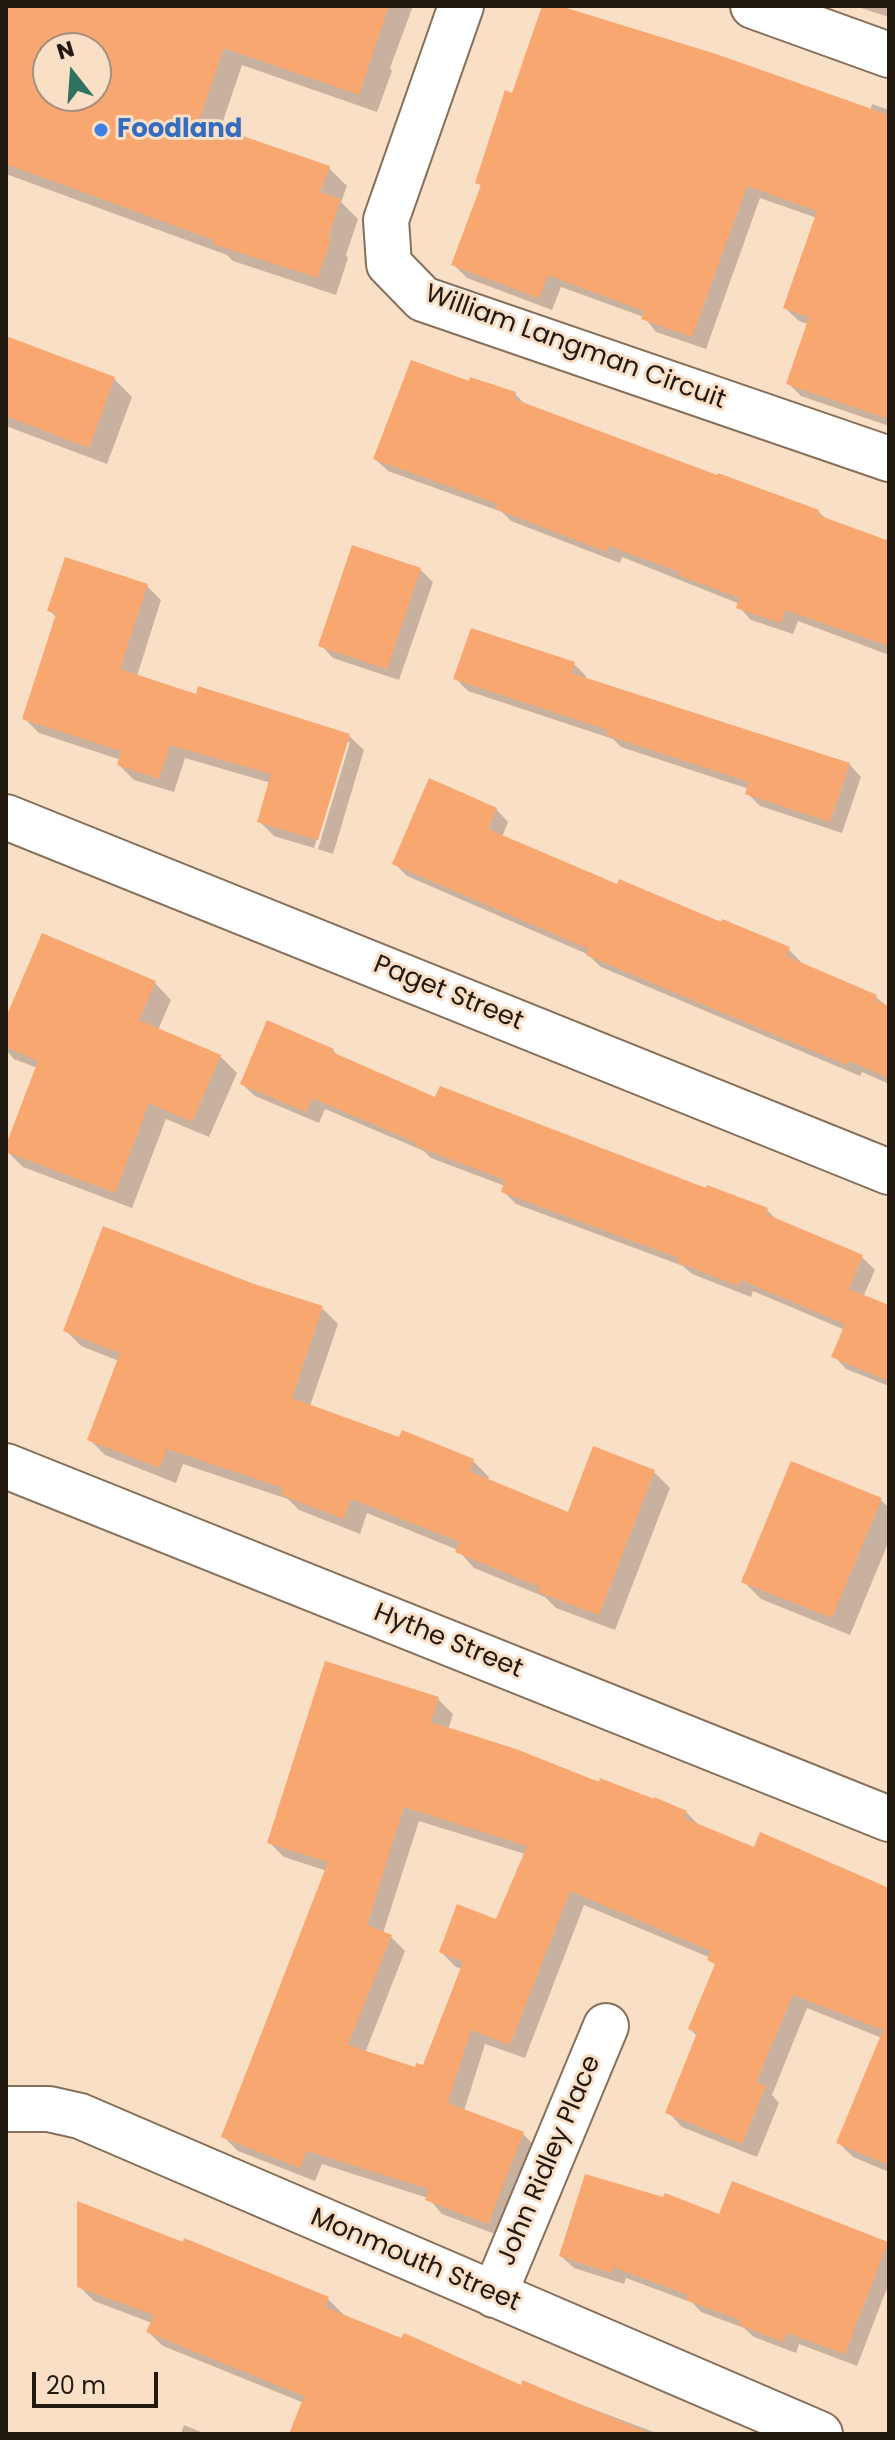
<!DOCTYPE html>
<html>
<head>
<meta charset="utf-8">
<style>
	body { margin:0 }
	#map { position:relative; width:895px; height:2440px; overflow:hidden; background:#fadfc7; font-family:Poppins,sans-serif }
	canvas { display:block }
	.frame { position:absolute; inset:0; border:8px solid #221910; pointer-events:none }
	.north { position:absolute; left:32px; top:32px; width:80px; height:80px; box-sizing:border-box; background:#fadfc7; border:2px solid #a4907e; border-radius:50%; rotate:343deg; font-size:22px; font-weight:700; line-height:32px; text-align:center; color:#221910 }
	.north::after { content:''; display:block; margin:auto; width:28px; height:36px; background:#317160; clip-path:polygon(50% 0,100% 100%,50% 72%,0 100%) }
	.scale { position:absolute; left:32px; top:2372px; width:126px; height:36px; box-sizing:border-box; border:4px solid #221910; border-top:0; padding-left:10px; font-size:24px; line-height:28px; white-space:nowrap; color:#221910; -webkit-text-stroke:6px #fadfc7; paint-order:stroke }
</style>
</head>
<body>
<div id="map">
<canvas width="895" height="2440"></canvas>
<div class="frame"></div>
<div class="north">N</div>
<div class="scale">20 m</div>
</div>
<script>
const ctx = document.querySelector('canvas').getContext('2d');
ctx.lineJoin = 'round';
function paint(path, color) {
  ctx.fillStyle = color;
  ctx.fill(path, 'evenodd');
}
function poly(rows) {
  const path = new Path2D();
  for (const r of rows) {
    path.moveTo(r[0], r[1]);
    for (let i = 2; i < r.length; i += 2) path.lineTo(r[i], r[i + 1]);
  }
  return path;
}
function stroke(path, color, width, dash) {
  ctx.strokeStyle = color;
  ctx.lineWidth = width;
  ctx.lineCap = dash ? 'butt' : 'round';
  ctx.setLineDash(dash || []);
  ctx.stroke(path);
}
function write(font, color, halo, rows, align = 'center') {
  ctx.font = font + ' Poppins,sans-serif';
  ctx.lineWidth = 6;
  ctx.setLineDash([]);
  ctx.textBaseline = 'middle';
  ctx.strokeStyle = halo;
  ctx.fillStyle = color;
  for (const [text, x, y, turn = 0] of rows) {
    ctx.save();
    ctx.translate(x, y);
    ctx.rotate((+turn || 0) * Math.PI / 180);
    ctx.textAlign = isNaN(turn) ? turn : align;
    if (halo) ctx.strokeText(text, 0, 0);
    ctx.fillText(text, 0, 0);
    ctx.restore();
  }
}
const shadow = poly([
	[6,6,413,6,390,68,392,71,377,112,242,65,220,130,329,168,347,186,341,202,358,219,346,255,348,258,336,295,233,261,227,255,6,174],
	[48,48,96,48,96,96,48,96],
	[544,6,553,6,870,111,872,104,889,110,889,426,801,396,788,383,808,324,799,321,785,308,817,218,760,198,706,349,656,332,644,317,561,287,552,310,467,278,454,265,483,188,478,183,514,95],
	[857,6,889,6,889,17,858,7],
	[14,341,114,379,132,397,107,464,6,426,6,361],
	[470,384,515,394,527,406,718,477,818,511,828,521,889,543,889,655,798,621,793,634,751,620,739,607,740,604,622,557,620,563,511,521,502,512,388,471,375,459],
	[420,569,433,582,399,680,333,658,321,645],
	[147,586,161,600,137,676,197,696,349,736,364,750,333,854,318,849,350,742,345,742,314,848,274,836,260,822,271,783,185,758,174,792,134,780,119,765,121,760,39,733,24,718,57,618,50,611],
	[574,664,586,676,585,679,849,764,861,777,842,833,760,806,747,793,749,789,621,747,613,739,468,691,456,679],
	[496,809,508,822,502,837,618,887,788,949,801,962,800,964,876,997,889,1008,889,1084,862,1072,860,1076,601,967,587,954,407,876,394,863],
	[155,983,171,1000,158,1030,220,1056,237,1073,209,1137,166,1119,132,1208,23,1167,6,1150,37,1068,14,1059,6,1050,6,1022],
	[333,1050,340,1058,436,1099,621,1158,767,1210,778,1221,862,1257,875,1270,863,1297,889,1307,889,1386,846,1369,834,1356,845,1330,753,1291,751,1297,692,1274,683,1266,516,1204,503,1191,505,1186,431,1158,424,1151,325,1109,319,1123,255,1096,242,1084],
	[254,1286,322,1308,338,1324,310,1406,400,1440,473,1461,489,1477,487,1481,569,1515,654,1472,670,1488,615,1630,556,1608,545,1597,474,1568,458,1550,367,1513,360,1534,299,1510,288,1499,183,1464,176,1483,105,1455,89,1439,119,1361,81,1346,65,1330],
	[881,1500,889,1508,889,1541,850,1635,761,1599,743,1581],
	[438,1699,453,1714,448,1730,686,1812,701,1827,755,1849,889,1890,889,2172,853,2157,839,2143,882,2038,807,2008,772,2095,779,2103,757,2157,682,2127,668,2112,698,2037,690,2029,716,1966,711,1958,584,1905,525,2058,485,2044,464,2111,523,2134,538,2149,503,2237,442,2214,428,2198,322,2164,315,2181,238,2151,223,2136,327,1871,284,1857,269,1842],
	[419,1821,525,1854,498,1922,441,1952,456,1967,463,1969,424,2068,417,2069,365,2053,405,1951,390,1936,383,1933],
	[720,2216,889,2245,889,2283,857,2366,799,2344,796,2353,754,2337,744,2328,701,2312,693,2303,626,2278,624,2284,574,2268,561,2256],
	[79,2286,328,2299,343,2314,342,2316,522,2387,524,2383,659,2434,291,2434,304,2403,163,2346,148,2332,152,2323,94,2301],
	[184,2425,206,2434,181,2434]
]);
const building = poly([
	[6,6,389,6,359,95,224,48,199,121,330,166,320,192,341,199,328,237,331,238,318,278,213,244,214,240,6,164],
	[48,48,96,48,96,96,48,96],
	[542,6,560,6,716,54,889,115,889,419,786,384,809,317,783,308,817,211,747,186,692,337,641,319,644,311,548,275,539,298,451,265,481,185,475,183,505,90,512,93],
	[6,336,115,377,89,448,6,416],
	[411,360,469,381,470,377,516,392,514,399,717,475,718,473,819,510,818,515,889,541,889,646,785,610,781,623,736,608,740,598,678,575,680,572,609,546,607,552,496,509,498,504,373,459],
	[352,545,421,568,387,669,318,646],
	[65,557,148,584,120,669,196,694,198,686,350,734,318,840,257,822,271,774,170,745,159,779,117,765,121,751,22,719,56,614,47,611],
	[471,628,575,662,571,673,850,763,830,822,745,794,749,782,606,735,608,730,453,679],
	[429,778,497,808,488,829,617,884,619,879,721,922,722,919,790,947,786,956,877,995,875,1000,889,1006,889,1078,849,1061,847,1065,586,955,589,949,392,864],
	[42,933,156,981,139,1020,221,1055,192,1122,149,1103,115,1193,6,1152,6,1145,38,1061,6,1047,6,1017],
	[267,1020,334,1049,332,1052,435,1097,440,1086,706,1188,707,1185,768,1208,766,1214,863,1255,849,1289,889,1305,889,1381,831,1357,845,1324,741,1280,738,1286,677,1262,679,1258,501,1192,505,1180,416,1146,417,1143,312,1098,306,1112,240,1084],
	[103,1226,254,1284,323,1306,292,1398,399,1437,402,1430,474,1459,469,1471,568,1512,593,1446,655,1470,599,1615,538,1592,540,1587,455,1552,460,1542,351,1499,344,1519,281,1495,283,1488,167,1449,160,1468,87,1440,120,1353,63,1331],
	[791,1461,882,1498,832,1618,741,1582],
	[325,1661,439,1697,431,1722,516,1749,599,1782,600,1778,654,1799,654,1797,687,1811,684,1818,754,1847,760,1832,889,1888,889,2165,836,2143,883,2030,793,1995,756,2082,766,2086,742,2144,665,2113,697,2033,688,2029,715,1964,707,1960,711,1951,570,1891,510,2045,471,2030,448,2103,524,2132,488,2224,425,2200,429,2189,307,2151,300,2168,221,2137,328,1862,267,1843],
	[404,1807,527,1846,496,1919,457,1904,439,1952,463,1962,423,2065,416,2063,415,2067,348,2045,392,1935,367,1925],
	[585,2174,663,2197,665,2193,719,2214,732,2181,888,2242,845,2354,787,2333,784,2342,739,2325,740,2320,686,2300,688,2295,613,2267,611,2273,559,2256],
	[77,2201,183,2242,184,2238,329,2297,325,2307,401,2338,404,2333,521,2385,522,2380,651,2434,289,2434,304,2396,146,2332,154,2315,77,2287]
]);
const minor = poly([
	[461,6,386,220,389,264,423,299,889,459],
	[753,6,889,55],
	[6,817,889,1172],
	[6,1466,889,1819],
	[6,2109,49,2109,80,2116,820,2434],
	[494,2295,606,2026]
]);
const markers = [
	[101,130,8,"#3f7fe0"]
];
const shopNames = [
	["Foodland",117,130]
];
const streetNames = [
	["William Langman Circuit",575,348,20],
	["Paget Street",448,994,22],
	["Hythe Street",448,1642,22],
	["John Ridley Place",550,2161,-67],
	["Monmouth Street",415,2261,23]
];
paint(shadow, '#0003');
paint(building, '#f7a76f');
stroke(minor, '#87705a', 48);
stroke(minor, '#fff', 44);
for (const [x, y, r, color] of markers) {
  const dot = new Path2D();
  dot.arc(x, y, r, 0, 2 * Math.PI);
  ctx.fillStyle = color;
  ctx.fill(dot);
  stroke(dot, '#fadfc7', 3);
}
write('bold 26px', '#366cbe', '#fadfc7', shopNames, 'left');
write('26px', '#221910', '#fadfc7', streetNames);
</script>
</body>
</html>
